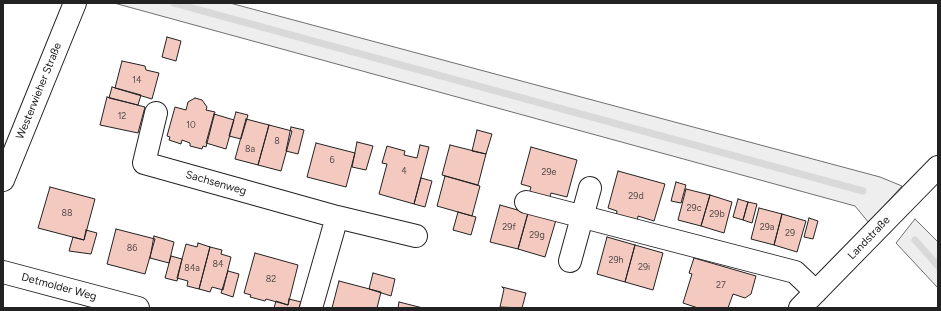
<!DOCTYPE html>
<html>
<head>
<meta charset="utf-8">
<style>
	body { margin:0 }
	#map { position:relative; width:941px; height:311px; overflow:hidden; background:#fff; font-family:Figtree,sans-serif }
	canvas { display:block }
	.frame { position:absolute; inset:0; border:4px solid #222; pointer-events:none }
</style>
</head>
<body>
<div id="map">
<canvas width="941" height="311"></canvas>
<div class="frame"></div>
</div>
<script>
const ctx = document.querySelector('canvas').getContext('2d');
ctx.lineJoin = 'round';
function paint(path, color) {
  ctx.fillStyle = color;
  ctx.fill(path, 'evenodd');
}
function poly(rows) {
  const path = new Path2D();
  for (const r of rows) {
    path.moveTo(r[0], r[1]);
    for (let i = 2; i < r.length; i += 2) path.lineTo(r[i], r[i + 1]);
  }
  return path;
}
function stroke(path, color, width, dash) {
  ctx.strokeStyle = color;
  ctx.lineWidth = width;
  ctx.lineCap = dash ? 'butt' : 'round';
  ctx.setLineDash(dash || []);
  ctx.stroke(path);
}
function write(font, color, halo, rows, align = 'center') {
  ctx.font = font + ' Figtree,sans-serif';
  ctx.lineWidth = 3;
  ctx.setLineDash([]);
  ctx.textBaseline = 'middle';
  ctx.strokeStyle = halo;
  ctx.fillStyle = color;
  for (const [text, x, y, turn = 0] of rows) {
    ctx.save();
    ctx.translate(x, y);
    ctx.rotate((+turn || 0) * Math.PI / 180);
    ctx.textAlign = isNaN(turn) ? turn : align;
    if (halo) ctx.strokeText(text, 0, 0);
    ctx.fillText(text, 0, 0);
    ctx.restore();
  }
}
const green = poly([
	[114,3,230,3,880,177,902,186,869,223,855,206,114,3],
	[915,219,938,242,938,288,896,243,915,219]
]);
const stream = poly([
	[174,3,863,191],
	[915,240,938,266]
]);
const building = poly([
	[167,37,181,41,176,61,162,57,167,37],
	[122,61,145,66,146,70,159,73,152,99,115,88,122,61],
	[112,87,141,95,138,105,109,98,112,87],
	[107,97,145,107,138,133,100,125,107,97],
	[195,98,202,100,207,107,206,110,215,112,206,147,203,146,202,149,190,146,190,143,182,140,181,144,169,140,170,137,167,136,175,107,186,110,188,102,195,98],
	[236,112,248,115,241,139,229,136,236,112],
	[214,114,234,120,226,149,206,143,214,114],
	[246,119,269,125,258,165,235,159,246,119],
	[269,125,292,131,281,171,258,165,269,125],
	[291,127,304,130,298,154,286,151,291,127],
	[477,130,492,134,486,154,472,151,477,130],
	[357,142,373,146,366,170,352,167,357,142],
	[316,143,355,153,346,187,307,177,316,143],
	[420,145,429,147,414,204,379,194,387,164,382,163,387,146,405,151,404,155,417,158,420,145],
	[450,145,486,154,478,185,442,175,450,145],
	[531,147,577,160,567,197,551,193,549,200,529,194,531,187,521,184,531,147],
	[618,171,665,184,654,221,638,216,637,223,616,217,617,211,608,208,618,171],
	[445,176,480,186,472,216,437,206,445,176],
	[421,178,432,181,425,207,414,204,421,178],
	[676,182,686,185,681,203,671,201,676,182],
	[50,187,95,199,84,240,38,228,50,187],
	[686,189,710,195,701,226,678,220,686,189],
	[710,195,732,202,724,233,701,226,710,195],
	[738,199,748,202,743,220,733,217,738,199],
	[748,202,757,204,752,223,743,220,748,202],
	[500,205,528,213,518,249,490,242,500,205],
	[759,208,782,214,774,245,751,239,759,208],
	[458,212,476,217,471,235,453,230,458,212],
	[528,213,556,220,545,257,518,249,528,213],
	[782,214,806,221,797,252,774,245,782,214],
	[809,218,818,221,813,239,804,237,809,218],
	[116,229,155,239,145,274,107,264,116,229],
	[86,230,97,233,91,254,69,251,73,237,84,240,86,230],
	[154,236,174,242,169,263,150,258,154,236],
	[607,237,635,245,625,282,597,274,607,237],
	[198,243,210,247,199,289,187,286,188,281,177,278,186,244,197,247,198,243],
	[635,245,663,253,653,290,625,282,635,245],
	[210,247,222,250,221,254,231,257,223,290,212,287,210,292,199,289,210,247],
	[255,253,298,265,288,305,266,299,265,301,250,297,251,295,244,293,255,253],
	[171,256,182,259,177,281,165,278,171,256],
	[694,258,756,276,751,294,745,298,733,294,728,308,698,308,683,303,692,274,689,273,694,258],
	[228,271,239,274,233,297,221,293,228,271],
	[373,273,395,279,391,296,369,289,373,273],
	[339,281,381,292,377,308,332,308,339,281],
	[502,287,526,293,522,308,500,307,504,289,502,287],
	[289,299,301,302,299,308,274,308,276,301,288,305,289,299],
	[399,302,423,308,398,308,399,302]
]);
const minor = poly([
	[156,113,144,163,337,217],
	[3,180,75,3],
	[526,202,795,272,816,292],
	[570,261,590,188],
	[3,272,138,308],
	[311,308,337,217,416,236],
	[800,308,938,167]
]);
const numberNames = [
	["14",137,80],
	["12",122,116],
	["10",191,125],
	["8",277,141],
	["8a",250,149],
	["6",332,160],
	["4",404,171],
	["29e",549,172],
	["29d",636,196],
	["29c",694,208],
	["88",67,213],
	["29b",717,214],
	["29f",509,227],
	["29a",767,227],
	["29",790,233],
	["29g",537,235],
	["86",132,248],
	["29h",616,260],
	["84",218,264],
	["29i",644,267],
	["84a",192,268],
	["82",271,279],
	["27",721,285]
];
const streetNames = [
	["Westerwieher Straße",39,91,-68],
	["Sachsenweg",216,183,16],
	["Landstraße",869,238,-46],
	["Detmolder Weg",59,287,15]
];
paint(green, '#eee');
stroke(green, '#6f6f6f', 1);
stroke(stream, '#d9d9d9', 7);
paint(building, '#f3c9c0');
stroke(building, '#222', 1);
stroke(minor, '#222', 24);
stroke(minor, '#fff', 22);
write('9px', '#564c4a', null, numberNames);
write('11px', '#222', '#fff', streetNames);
</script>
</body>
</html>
